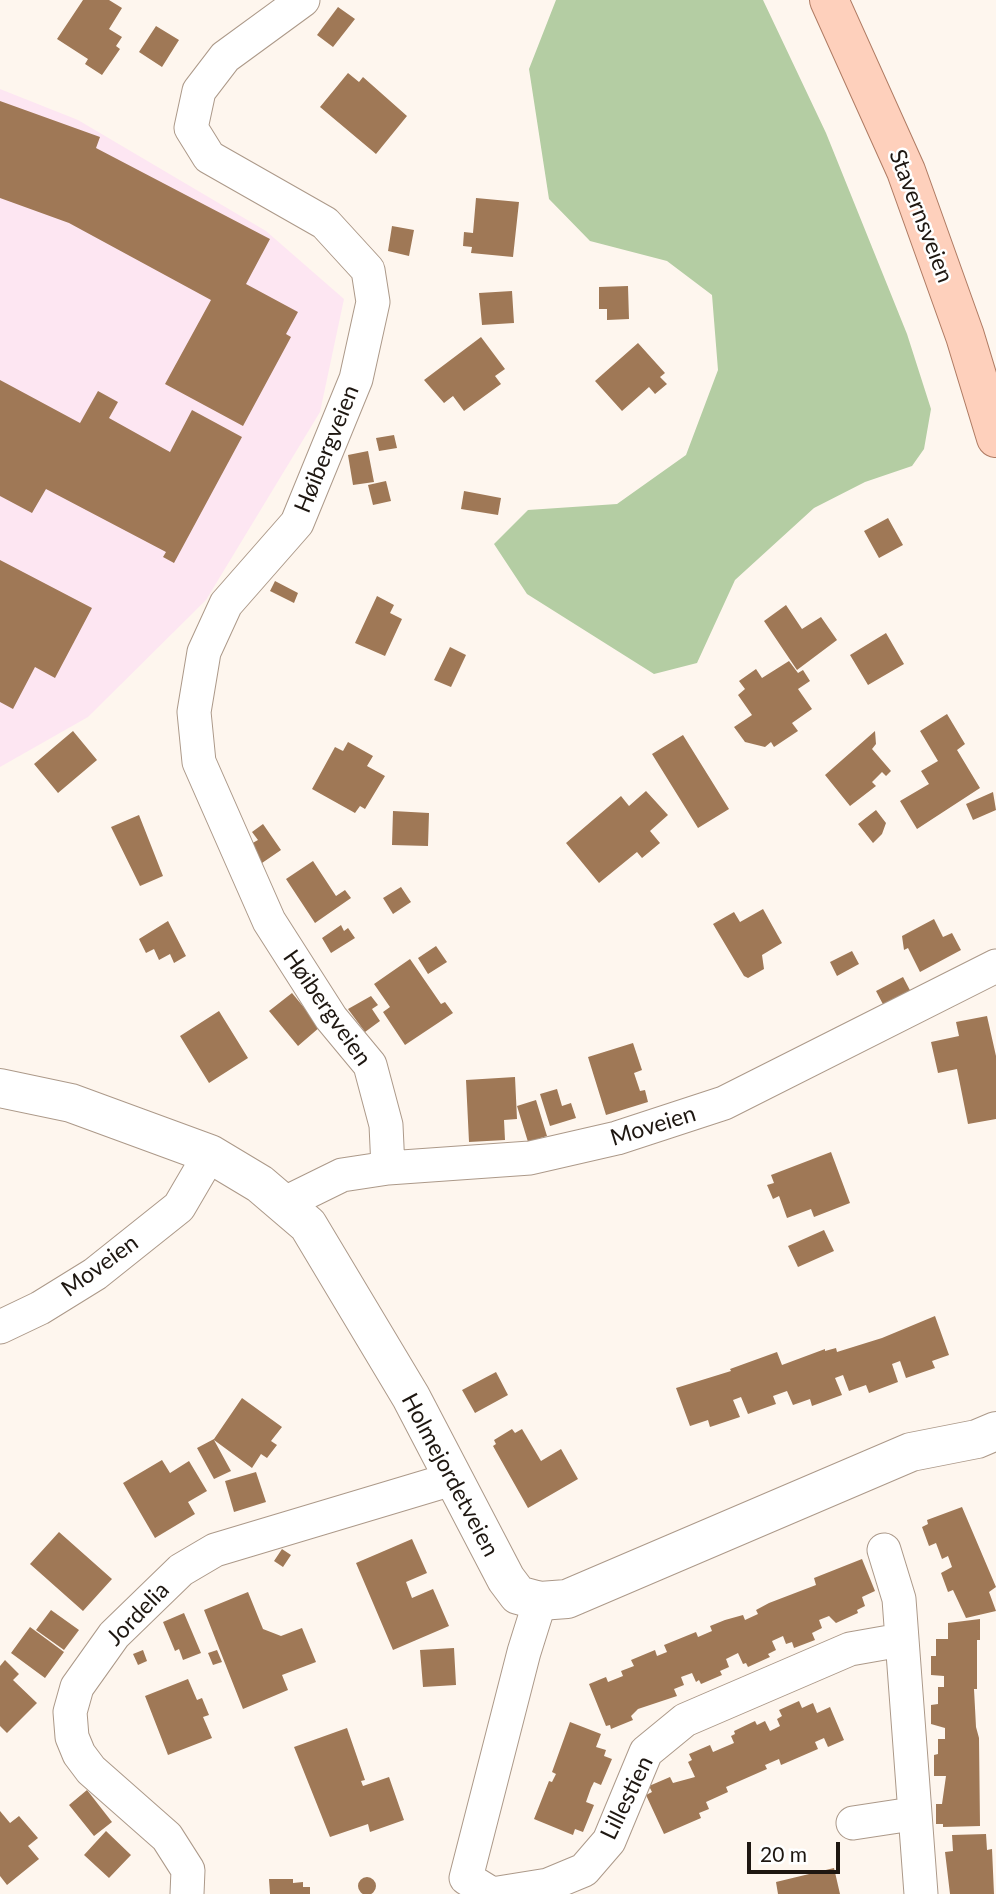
<!DOCTYPE html>
<html>
<head>
<meta charset="utf-8">
<style>
	body { margin:0 }
	#map { position:relative; width:996px; height:1894px; overflow:hidden; background:#fef6ee; font-family:Lato,sans-serif }
	canvas { display:block }
	.scale { position:absolute; left:747px; top:1842px; width:93px; height:32px; box-sizing:border-box; border:4px solid #1e1711; border-top:0; padding-left:9px; font-size:21px; line-height:24px; white-space:nowrap; color:#1e1711; -webkit-text-stroke:5px #fff; paint-order:stroke }
</style>
</head>
<body>
<div id="map">
<canvas width="996" height="1894"></canvas>
<div class="scale">20 m</div>
</div>
<script>
const ctx = document.querySelector('canvas').getContext('2d');
ctx.lineJoin = 'round';
function paint(path, color) {
  ctx.fillStyle = color;
  ctx.fill(path, 'evenodd');
}
function poly(rows) {
  const path = new Path2D();
  for (const r of rows) {
    if (r.length === 3) {
      path.moveTo(r[0] + r[2], r[1]);
      path.arc(r[0], r[1], r[2], 0, 2 * Math.PI);
      continue;
    }
    path.moveTo(r[0], r[1]);
    for (let i = 2; i < r.length; i += 2) path.lineTo(r[i], r[i + 1]);
  }
  return path;
}
function stroke(path, color, width, dash) {
  ctx.strokeStyle = color;
  ctx.lineWidth = width;
  ctx.lineCap = dash ? 'butt' : 'round';
  ctx.setLineDash(dash || []);
  ctx.stroke(path);
}
function write(font, color, halo, rows, align = 'center') {
  ctx.font = font + ' Lato,sans-serif';
  ctx.lineWidth = 5;
  ctx.setLineDash([]);
  ctx.textBaseline = 'middle';
  ctx.strokeStyle = halo;
  ctx.fillStyle = color;
  for (const [text, x, y, turn = 0] of rows) {
    ctx.save();
    ctx.translate(x, y);
    ctx.rotate((+turn || 0) * Math.PI / 180);
    ctx.textAlign = isNaN(turn) ? turn : align;
    if (halo) ctx.strokeText(text, 0, 0);
    ctx.fillText(text, 0, 0);
    ctx.restore();
  }
}
const commercial = poly([
	[0,89,78,120,266,231,344,299,320,412,206,600,88,717,0,767]
]);
const green = poly([
	[556,0,763,0,826,133,907,334,931,409,924,449,912,466,865,482,814,508,735,580,697,663,654,674,527,594,494,544,528,510,617,504,686,455,718,370,712,295,667,261,590,241,549,199,529,69]
]);
const building = poly([
	[83,0,109,0,122,8,109,29,122,37,116,46,120,49,102,75,85,64,88,59,57,39],
	[338,7,355,19,333,47,317,35],
	[156,26,179,40,162,67,139,52],
	[348,73,359,82,363,77,407,116,376,154,320,107],
	[0,101,100,137,96,148,270,239,246,284,298,312,286,334,291,337,243,426,165,384,211,300,69,223,0,198],
	[476,198,519,202,513,257,471,253,472,247,463,246,464,232,473,233],
	[392,226,414,230,409,256,388,251],
	[628,286,629,319,607,320,607,309,599,309,599,287],
	[512,291,514,323,482,325,479,293],
	[481,337,505,369,495,376,501,384,464,411,453,396,444,403,424,380],
	[638,343,665,373,660,377,667,384,655,394,649,387,622,411,595,381],
	[0,380,80,423,98,391,118,402,109,418,170,452,192,410,242,437,174,563,163,557,166,552,46,489,32,513,0,496],
	[394,435,397,448,379,451,376,438],
	[368,451,374,482,353,485,348,455],
	[386,481,391,501,373,505,368,485],
	[464,491,501,498,498,515,461,509],
	[888,518,903,545,879,558,864,531],
	[0,560,92,608,55,678,35,667,13,709,0,702],
	[275,581,298,593,294,603,270,591],
	[377,596,394,605,390,613,402,619,385,656,355,643],
	[786,605,802,629,821,617,837,640,797,670,764,621],
	[886,633,904,664,868,685,850,655],
	[450,647,466,655,451,687,434,680],
	[789,661,798,673,803,670,810,681,798,689,812,709,792,723,798,731,774,747,771,742,765,747,745,742,734,727,752,715,738,695,745,689,739,681,756,669,762,678],
	[947,714,965,744,957,750,980,788,917,829,900,801,929,784,921,771,938,761,920,731],
	[73,731,97,760,58,793,34,764],
	[875,731,876,744,872,749,891,771,886,776,882,772,872,782,876,786,850,806,825,775],
	[683,735,729,809,698,828,652,754],
	[348,742,373,756,367,766,385,776,365,809,360,806,355,813,312,789,335,747,343,751],
	[646,791,668,815,650,831,660,843,642,858,637,852,599,883,566,843,621,796,629,806],
	[993,792,996,810,973,820,966,804],
	[876,810,886,823,882,834,873,843,858,824],
	[393,811,429,813,428,846,392,845],
	[139,815,163,876,140,886,111,827],
	[263,824,281,850,262,863,249,845,258,840,252,832],
	[313,861,336,896,345,890,351,898,315,923,286,879],
	[401,887,411,902,393,914,383,898],
	[763,909,782,943,762,955,764,969,748,978,744,976,713,924,734,912,740,922],
	[934,919,943,937,952,933,961,950,920,972,908,948,904,950,902,936],
	[168,921,186,956,174,963,170,954,159,960,154,949,146,953,139,939],
	[341,925,344,931,348,928,355,938,331,953,322,938],
	[436,946,447,962,428,974,418,958],
	[852,951,859,964,837,976,830,962],
	[410,959,441,1004,445,1002,453,1013,405,1045,383,1012,390,1007,374,984],
	[903,977,913,996,886,1010,876,991],
	[292,993,320,1027,298,1046,269,1011],
	[371,996,378,1005,372,1009,380,1021,365,1032,348,1009],
	[219,1011,248,1058,209,1083,180,1036],
	[987,1016,996,1056,996,1119,968,1124,957,1069,938,1073,931,1042,959,1036,956,1022],
	[633,1043,642,1070,634,1073,640,1091,645,1090,648,1102,606,1115,588,1057],
	[515,1077,517,1119,504,1120,505,1140,469,1142,466,1080],
	[557,1089,562,1106,571,1103,576,1118,550,1126,540,1094],
	[536,1100,547,1136,528,1142,517,1106],
	[831,1152,850,1203,814,1217,811,1209,787,1218,779,1196,773,1199,767,1185,774,1183,771,1175],
	[824,1230,834,1251,798,1267,788,1246],
	[935,1316,949,1355,932,1361,935,1368,906,1378,900,1361,892,1364,898,1382,869,1393,866,1385,849,1391,843,1375,835,1378,842,1395,812,1406,810,1399,793,1405,787,1391,773,1396,776,1404,748,1414,741,1397,733,1400,740,1417,710,1427,708,1420,690,1426,676,1388,731,1371,730,1369,777,1352,782,1365,825,1349,825,1351,836,1348,837,1352,882,1338],
	[496,1372,508,1395,475,1413,462,1390],
	[242,1398,282,1427,271,1441,277,1445,267,1458,261,1454,252,1468,214,1440,231,1471,214,1479,197,1448,214,1439],
	[512,1429,515,1433,522,1429,541,1461,561,1449,578,1479,528,1508,493,1446,496,1444,494,1440],
	[162,1460,170,1473,189,1461,207,1491,188,1502,195,1514,155,1538,123,1483],
	[256,1472,266,1502,234,1512,225,1481],
	[962,1507,996,1587,989,1592,996,1611,966,1618,953,1590,948,1592,941,1573,952,1567,948,1556,942,1559,936,1543,929,1546,922,1527,928,1524,927,1520],
	[59,1532,112,1579,83,1611,30,1564],
	[412,1539,427,1573,406,1582,412,1598,433,1589,449,1626,393,1650,356,1563],
	[282,1549,291,1555,283,1567,274,1561],
	[862,1559,875,1591,862,1597,865,1606,857,1610,858,1613,836,1623,829,1616,819,1620,822,1628,812,1633,815,1640,794,1648,792,1642,786,1644,783,1636,772,1641,776,1650,768,1654,770,1657,748,1667,746,1663,743,1664,738,1653,726,1659,729,1667,720,1671,722,1675,701,1684,699,1680,696,1682,692,1673,681,1677,684,1685,674,1689,677,1696,638,1709,631,1716,633,1720,611,1729,610,1725,606,1726,589,1684,606,1677,608,1682,623,1676,621,1671,634,1666,631,1660,655,1650,657,1656,667,1652,664,1645,696,1632,698,1637,712,1631,710,1626,725,1620,743,1615,745,1620,758,1614,756,1610,769,1603,816,1585,814,1578],
	[248,1592,263,1629,281,1636,302,1628,316,1662,282,1675,288,1690,243,1709,204,1610],
	[51,1610,79,1630,64,1650,36,1630],
	[184,1613,201,1653,183,1660,179,1649,175,1651,163,1622],
	[980,1619,980,1640,977,1640,977,1689,974,1689,976,1727,979,1738,980,1826,943,1827,943,1824,936,1824,936,1804,942,1804,946,1776,934,1776,934,1755,938,1754,938,1739,945,1739,945,1728,931,1724,931,1705,938,1704,938,1687,944,1687,944,1676,931,1675,931,1656,936,1656,936,1639,948,1639,948,1623],
	[30,1627,64,1652,45,1678,11,1653],
	[454,1648,456,1685,423,1687,420,1650],
	[143,1650,147,1661,138,1665,133,1654],
	[217,1650,222,1662,213,1665,208,1653],
	[5,1660,19,1674,13,1680,37,1703,7,1733,0,1726,0,1666],
	[188,1679,197,1700,202,1698,209,1715,203,1717,212,1738,168,1755,145,1696],
	[799,1701,802,1708,813,1703,817,1713,830,1707,844,1740,828,1747,824,1738,815,1742,818,1749,781,1765,779,1759,765,1765,767,1769,726,1787,728,1792,706,1802,709,1809,699,1813,701,1818,664,1834,646,1795,652,1792,649,1786,670,1777,673,1783,695,1777,688,1762,692,1760,689,1754,710,1745,713,1752,734,1743,731,1736,735,1734,734,1731,755,1721,757,1725,765,1721,770,1731,780,1726,777,1719,782,1716,779,1710],
	[570,1722,601,1734,596,1747,606,1750,604,1756,612,1759,601,1785,594,1782,591,1788,586,1802,594,1805,583,1832,575,1829,573,1835,534,1819,549,1781,552,1782,556,1774,552,1772],
	[347,1728,365,1780,361,1781,363,1786,389,1777,404,1820,370,1832,368,1824,330,1837,294,1747],
	[87,1790,112,1822,94,1836,69,1805],
	[0,1811,10,1823,19,1816,38,1838,28,1846,39,1859,7,1885,0,1876],
	[106,1831,131,1855,109,1878,84,1855],
	[986,1834,987,1850,992,1849,994,1894,950,1894,945,1852,953,1851,952,1835],
	[834,1868,840,1894,778,1894,776,1882],
	[367,1886,9],
	[269,1879,293,1879,293,1883,303,1882,303,1887,310,1887,310,1894,270,1894]
]);
const minor = poly([
	[303,0,225,57,199,91,191,128,209,157,325,223,368,270,373,302,356,379,297,523,226,604,204,652,194,712,199,762,269,921,331,1018,370,1065,386,1125,388,1168],
	[285,1203,342,1175,388,1168,530,1158,617,1138,724,1103,996,966],
	[0,1327,40,1308,95,1274,179,1207,210,1154],
	[884,1550,899,1599,921,1894],
	[540,1601,524,1652,466,1878,492,1894,548,1885,584,1870,609,1841,646,1752,685,1720,850,1649,901,1640],
	[853,1823,912,1814],
	[187,1894,188,1870,167,1837,91,1770,79,1754,72,1737,70,1712,77,1687,114,1635,181,1570,215,1550,452,1479]
]);
const tertiary = poly([
	[0,1088,71,1103,210,1154,260,1184,308,1225,411,1397,506,1579,518,1595,540,1601,567,1599,911,1452,977,1439,996,1431]
]);
const primary = poly([
	[829,0,906,171,965,336,996,438]
]);
const streetNames = [
	["Stavernsveien",921,216,69],
	["Høibergveien",327,449,-68],
	["Høibergveien",327,1008,55],
	["Moveien",653,1126,-17],
	["Moveien",100,1266,-36],
	["Holmejordetveien",450,1475,62],
	["Jordelia",138,1614,-46],
	["Lillestien",627,1798,-64]
];
paint(commercial, '#fde6f2');
paint(green, '#b4cda3');
paint(building, '#9f7856');
stroke(minor, '#ac9989', 35);
stroke(tertiary, '#ac9989', 40);
stroke(primary, '#af7b63', 40);
stroke(minor, '#fff', 33);
stroke(tertiary, '#fff', 38);
stroke(primary, '#fed0bc', 38);
write('23px', '#1e1711', '#fff', streetNames);
</script>
</body>
</html>
